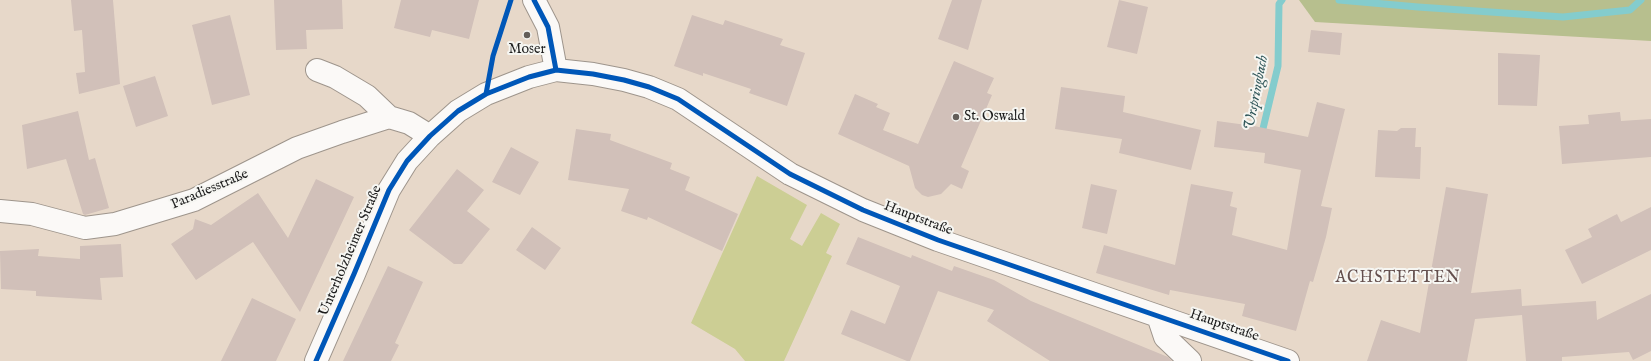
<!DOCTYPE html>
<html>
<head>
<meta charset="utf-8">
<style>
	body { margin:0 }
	canvas { display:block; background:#e7d8c9 }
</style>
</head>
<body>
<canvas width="1651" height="361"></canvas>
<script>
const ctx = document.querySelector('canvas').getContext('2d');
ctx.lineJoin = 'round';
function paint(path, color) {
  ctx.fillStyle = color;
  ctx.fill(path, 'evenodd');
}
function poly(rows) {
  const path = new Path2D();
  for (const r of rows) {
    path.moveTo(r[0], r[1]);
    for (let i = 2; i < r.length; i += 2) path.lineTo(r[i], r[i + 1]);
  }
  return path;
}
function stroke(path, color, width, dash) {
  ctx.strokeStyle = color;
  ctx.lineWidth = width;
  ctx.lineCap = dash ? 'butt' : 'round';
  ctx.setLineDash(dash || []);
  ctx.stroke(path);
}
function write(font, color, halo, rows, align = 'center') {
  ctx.font = font + ' "IM FELL English",serif';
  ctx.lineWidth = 4;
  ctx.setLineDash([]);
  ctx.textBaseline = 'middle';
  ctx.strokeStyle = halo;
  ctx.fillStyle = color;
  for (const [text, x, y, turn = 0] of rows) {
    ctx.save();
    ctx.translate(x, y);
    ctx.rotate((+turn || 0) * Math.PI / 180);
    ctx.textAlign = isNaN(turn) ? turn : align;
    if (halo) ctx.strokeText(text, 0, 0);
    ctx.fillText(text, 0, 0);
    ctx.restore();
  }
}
const green = poly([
	[757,176,807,205,790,239,802,246,821,213,840,224,826,253,832,256,784,361,745,361,735,349,691,323]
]);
const forest = poly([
	[1299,0,1651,0,1651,41,1315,22]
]);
const stream = poly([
	[1339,0,1418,7,1563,17,1630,10,1641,0],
	[1261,137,1278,66,1279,4,1282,0]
]);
const building = poly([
	[71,0,113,0,120,84,79,94,76,73,85,72,82,30,74,31],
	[274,0,342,0,343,29,306,30,307,49,276,50],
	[401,0,479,0,469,39,432,30,430,37,394,28],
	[952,0,982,0,968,50,938,39],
	[1119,0,1148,7,1137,54,1107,47],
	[230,15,250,95,212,105,192,25],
	[692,15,723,25,725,20,783,39,780,45,805,53,787,106,749,93,751,89,703,73,703,76,674,66],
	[1311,30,1342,33,1340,55,1308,52],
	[1498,53,1540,55,1537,106,1498,105],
	[954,61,994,78,987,93,992,95,961,167,969,171,962,189,951,184,941,194,928,197,922,195,915,188,909,166,838,134,855,94,878,104,876,107,890,113,883,130,918,144],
	[155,76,168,116,136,127,123,86],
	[1061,87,1125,96,1123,112,1201,130,1191,170,1119,153,1122,139,1055,129],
	[1317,102,1345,109,1321,206,1332,208,1326,237,1313,282,1310,281,1296,331,1242,316,1245,304,1170,290,1169,295,1096,273,1104,245,1175,265,1191,184,1233,192,1230,206,1237,208,1232,235,1287,250,1301,170,1264,163,1265,153,1214,147,1217,121,1254,126,1308,137],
	[78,111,89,160,95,158,109,208,85,215,83,214,66,159,27,169,22,125],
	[1620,112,1621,121,1651,119,1651,157,1562,164,1559,126,1589,124,1588,115],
	[1401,128,1416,128,1415,147,1421,147,1420,179,1375,177,1378,130,1397,131],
	[576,129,611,134,610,140,672,163,670,169,690,177,685,190,738,214,722,251,648,217,647,220,621,211,629,189,568,180],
	[511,147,539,162,520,195,492,182],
	[457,169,484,190,467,211,490,229,462,264,454,264,409,230],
	[316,179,354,197,300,312,253,242,196,280,171,244,193,229,195,219,211,225,258,193,288,238],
	[1091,184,1117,190,1107,234,1082,228],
	[1446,187,1488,194,1471,293,1521,289,1522,306,1596,301,1597,320,1651,294,1651,351,1633,360,1629,352,1562,357,1562,361,1526,361,1522,315,1475,319,1467,361,1367,361,1381,320,1420,333],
	[1651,207,1651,250,1582,284,1565,250,1592,237,1588,229,1617,214,1621,222],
	[532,227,561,248,545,270,516,250],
	[858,237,911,258,912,255,952,271,954,266,994,280,1031,301,1168,357,1172,361,1050,361,987,321,994,310,938,291,910,361,907,361,841,334,851,310,885,324,900,286,846,264],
	[121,244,123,277,100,278,102,300,36,296,36,291,1,289,0,251,39,249,38,256,80,259,80,246],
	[388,266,423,282,395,343,399,345,391,361,343,361],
	[252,298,296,319,276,361,221,361]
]);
const minor = poly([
	[534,0,548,27,556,70],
	[317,70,335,77,367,96,389,117],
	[0,211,32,214,85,228,115,224,194,200,297,148,342,132,389,117,409,123,430,136],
	[1158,316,1165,337,1190,361],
	[316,361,354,274,389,190,407,161,430,136,458,111,486,94,529,77,556,70,593,74,624,80,649,87,678,99,790,174,863,210,938,240,1288,361]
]);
const cycleway = poly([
	[534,0,548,27,556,70],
	[486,94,493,56,511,0],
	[316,361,354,274,389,190,407,161,430,136,458,111,486,94,529,77,556,70,593,74,624,80,649,87,678,99,790,174,863,210,938,240,1288,361]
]);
const markers = [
	[527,35,4,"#635e59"],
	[956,117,4,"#635e59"]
];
const poiNames = [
	["Moser",527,50],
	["St. Oswald",964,117,"left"]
];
const streetNames = [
	["Paradiesstraße",210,190,-23],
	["Hauptstraße",918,219,21],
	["Unterholzheimer Straße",351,251,-67],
	["Hauptstraße",1224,326,19]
];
const waterNames = [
	["Urspringbach",1257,93,-79]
];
const quarterNames = [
	["ACHSTETTEN",1398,279]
];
paint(green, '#ccce94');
paint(forest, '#b7bf8e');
stroke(stream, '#84cccd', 7);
paint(building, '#d1c0b9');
stroke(minor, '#9e958c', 24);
stroke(minor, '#fbf9f7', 22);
stroke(cycleway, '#0057b8', 5);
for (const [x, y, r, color] of markers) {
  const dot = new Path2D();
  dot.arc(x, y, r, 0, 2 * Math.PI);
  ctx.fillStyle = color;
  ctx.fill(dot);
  stroke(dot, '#f6f6f2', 1.5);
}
write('14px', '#1c1c1c', '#f6f6f2', poiNames);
write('14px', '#1c1c1c', '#f6f6f2', streetNames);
write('italic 15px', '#32585b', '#f6f6f2', waterNames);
ctx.letterSpacing = '1px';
write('16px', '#644f4d', '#f6f6f2', quarterNames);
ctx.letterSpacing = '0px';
</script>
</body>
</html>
